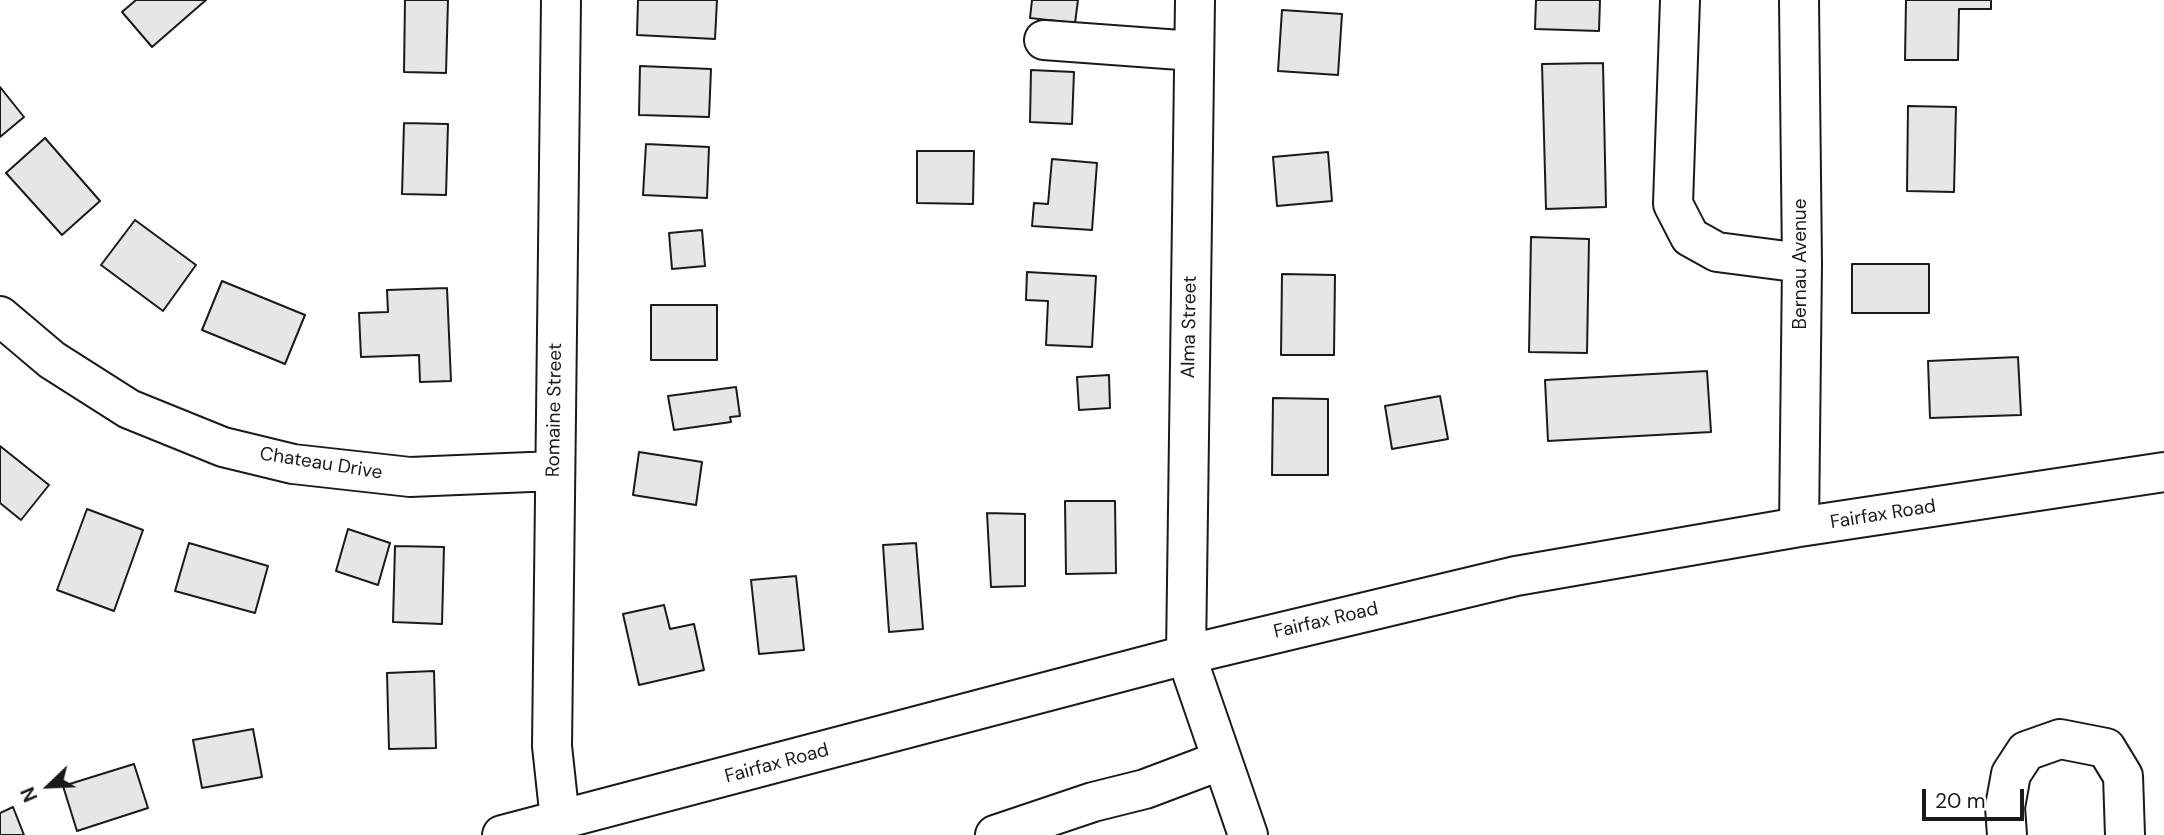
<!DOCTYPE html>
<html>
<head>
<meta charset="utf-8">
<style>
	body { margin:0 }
	#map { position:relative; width:2164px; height:835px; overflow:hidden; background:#fff; font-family:"DM Sans",sans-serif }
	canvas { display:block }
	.north { position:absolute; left:14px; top:751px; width:70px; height:70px; -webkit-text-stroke:5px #fff; paint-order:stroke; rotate:247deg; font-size:19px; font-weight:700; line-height:28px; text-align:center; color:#1a1a1a }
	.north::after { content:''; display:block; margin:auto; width:24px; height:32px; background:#1a1a1a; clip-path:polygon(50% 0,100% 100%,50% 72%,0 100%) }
	.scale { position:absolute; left:1922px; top:789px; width:102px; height:32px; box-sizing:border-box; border:4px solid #1a1a1a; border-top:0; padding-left:9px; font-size:21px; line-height:24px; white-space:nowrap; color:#1a1a1a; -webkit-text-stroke:5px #fff; paint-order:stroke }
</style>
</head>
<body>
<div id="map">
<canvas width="2164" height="835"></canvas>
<div class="north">N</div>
<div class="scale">20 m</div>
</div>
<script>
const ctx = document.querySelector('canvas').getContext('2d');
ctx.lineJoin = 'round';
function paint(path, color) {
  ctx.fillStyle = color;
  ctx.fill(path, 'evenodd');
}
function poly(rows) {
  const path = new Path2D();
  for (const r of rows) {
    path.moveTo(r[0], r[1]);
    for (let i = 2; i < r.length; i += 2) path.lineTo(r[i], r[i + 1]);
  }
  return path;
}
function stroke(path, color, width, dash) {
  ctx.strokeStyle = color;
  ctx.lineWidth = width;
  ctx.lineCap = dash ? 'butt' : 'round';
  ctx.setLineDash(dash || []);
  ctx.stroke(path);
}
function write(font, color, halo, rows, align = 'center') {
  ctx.font = font + ' "DM Sans",sans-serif';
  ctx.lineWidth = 5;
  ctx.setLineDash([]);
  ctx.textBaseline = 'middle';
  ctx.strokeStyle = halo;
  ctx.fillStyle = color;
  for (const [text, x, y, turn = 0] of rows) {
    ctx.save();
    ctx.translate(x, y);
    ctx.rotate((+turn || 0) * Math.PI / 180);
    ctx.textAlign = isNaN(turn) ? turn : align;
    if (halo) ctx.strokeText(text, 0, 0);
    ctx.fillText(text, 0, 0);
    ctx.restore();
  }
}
const building = poly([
	[136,0,206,0,152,47,122,12,136,0],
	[405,0,448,0,446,73,404,72,405,0],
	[638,0,717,0,715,39,637,35,638,0],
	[1032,0,1078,0,1075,23,1030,18,1032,0],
	[1536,0,1600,0,1599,31,1535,29,1536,0],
	[1906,0,1991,0,1991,9,1959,9,1958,60,1905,60,1906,0],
	[1282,10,1342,14,1338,75,1278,71,1282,10],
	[1603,63,1606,207,1546,209,1542,64,1603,63],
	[640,66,711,69,709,117,639,115,640,66],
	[1031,70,1074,72,1072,124,1030,122,1031,70],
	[0,87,24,117,0,137,0,87],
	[1908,106,1956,107,1954,192,1907,191,1908,106],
	[404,123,448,124,446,195,402,194,404,123],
	[45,138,100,201,62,235,6,173,45,138],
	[646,144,709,147,707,198,643,195,646,144],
	[917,151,974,151,973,204,917,203,917,151],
	[1328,152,1332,201,1277,206,1273,157,1328,152],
	[1052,159,1097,163,1092,230,1032,226,1034,203,1048,204,1052,159],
	[135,220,196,265,163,311,101,265,135,220],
	[702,230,705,266,672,269,669,233,702,230],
	[1531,237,1589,239,1587,353,1529,352,1531,237],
	[1852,264,1929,264,1929,313,1852,313,1852,264],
	[1027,272,1096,276,1092,347,1046,345,1048,301,1026,300,1027,272],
	[1282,274,1335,275,1334,355,1281,355,1282,274],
	[222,281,305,315,285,364,202,330,222,281],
	[447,288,451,381,420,382,419,355,361,357,359,313,388,312,387,290,447,288],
	[651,305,717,305,717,360,651,360,651,305],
	[2018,357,2021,415,1930,418,1928,361,2018,357],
	[1707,371,1711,432,1548,441,1545,380,1707,371],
	[1109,375,1110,408,1079,410,1077,377,1109,375],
	[736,387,740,416,730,417,731,422,674,430,668,396,736,387],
	[1440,396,1448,439,1392,449,1385,406,1440,396],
	[1273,398,1328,399,1328,475,1272,475,1273,398],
	[0,446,49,485,21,520,0,503,0,446],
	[639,452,702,462,696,505,633,495,639,452],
	[1065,501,1115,501,1116,573,1066,574,1065,501],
	[87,509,143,530,114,611,57,590,87,509],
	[987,513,1025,514,1025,586,991,587,987,513],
	[348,529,390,543,378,585,336,571,348,529],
	[189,543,268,566,255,613,175,591,189,543],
	[916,543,923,629,889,632,883,545,916,543],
	[395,546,444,547,442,624,393,622,395,546],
	[796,576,804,650,759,654,751,580,796,576],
	[664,605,670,629,694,624,704,670,639,685,623,614,664,605],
	[434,671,436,748,389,749,387,673,434,671],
	[253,729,262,777,202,788,193,740,253,729],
	[134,764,148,808,77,831,63,786,134,764],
	[13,807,24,835,0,835,0,813,13,807]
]);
const minor = poly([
	[1195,0,1186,655,1248,835],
	[1680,0,1673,204,1690,237,1717,252,1802,263],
	[1799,0,1802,263,1799,527],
	[1044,40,1194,51],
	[0,316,52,360,129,409,223,447,293,464,410,477,554,471],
	[560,820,552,746,561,0],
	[502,835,1186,655,1516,576,1799,527,2164,472],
	[995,835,1093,802,1145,789,1222,760],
	[2007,835,2005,807,2011,774,2026,751,2060,739,2106,748,2123,776,2125,835]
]);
const streetNames = [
	["Bernau Avenue",1801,264,-90],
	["Alma Street",1190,327,-89],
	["Romaine Street",555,410,-89],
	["Chateau Drive",321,464,9],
	["Fairfax Road",1883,515,-9],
	["Fairfax Road",1326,621,-13],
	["Fairfax Road",777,764,-15]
];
paint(building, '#e6e6e6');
stroke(building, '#1a1a1a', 2);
stroke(minor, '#1a1a1a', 42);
stroke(minor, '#fff', 38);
write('19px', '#1a1a1a', '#fff', streetNames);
</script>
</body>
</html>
